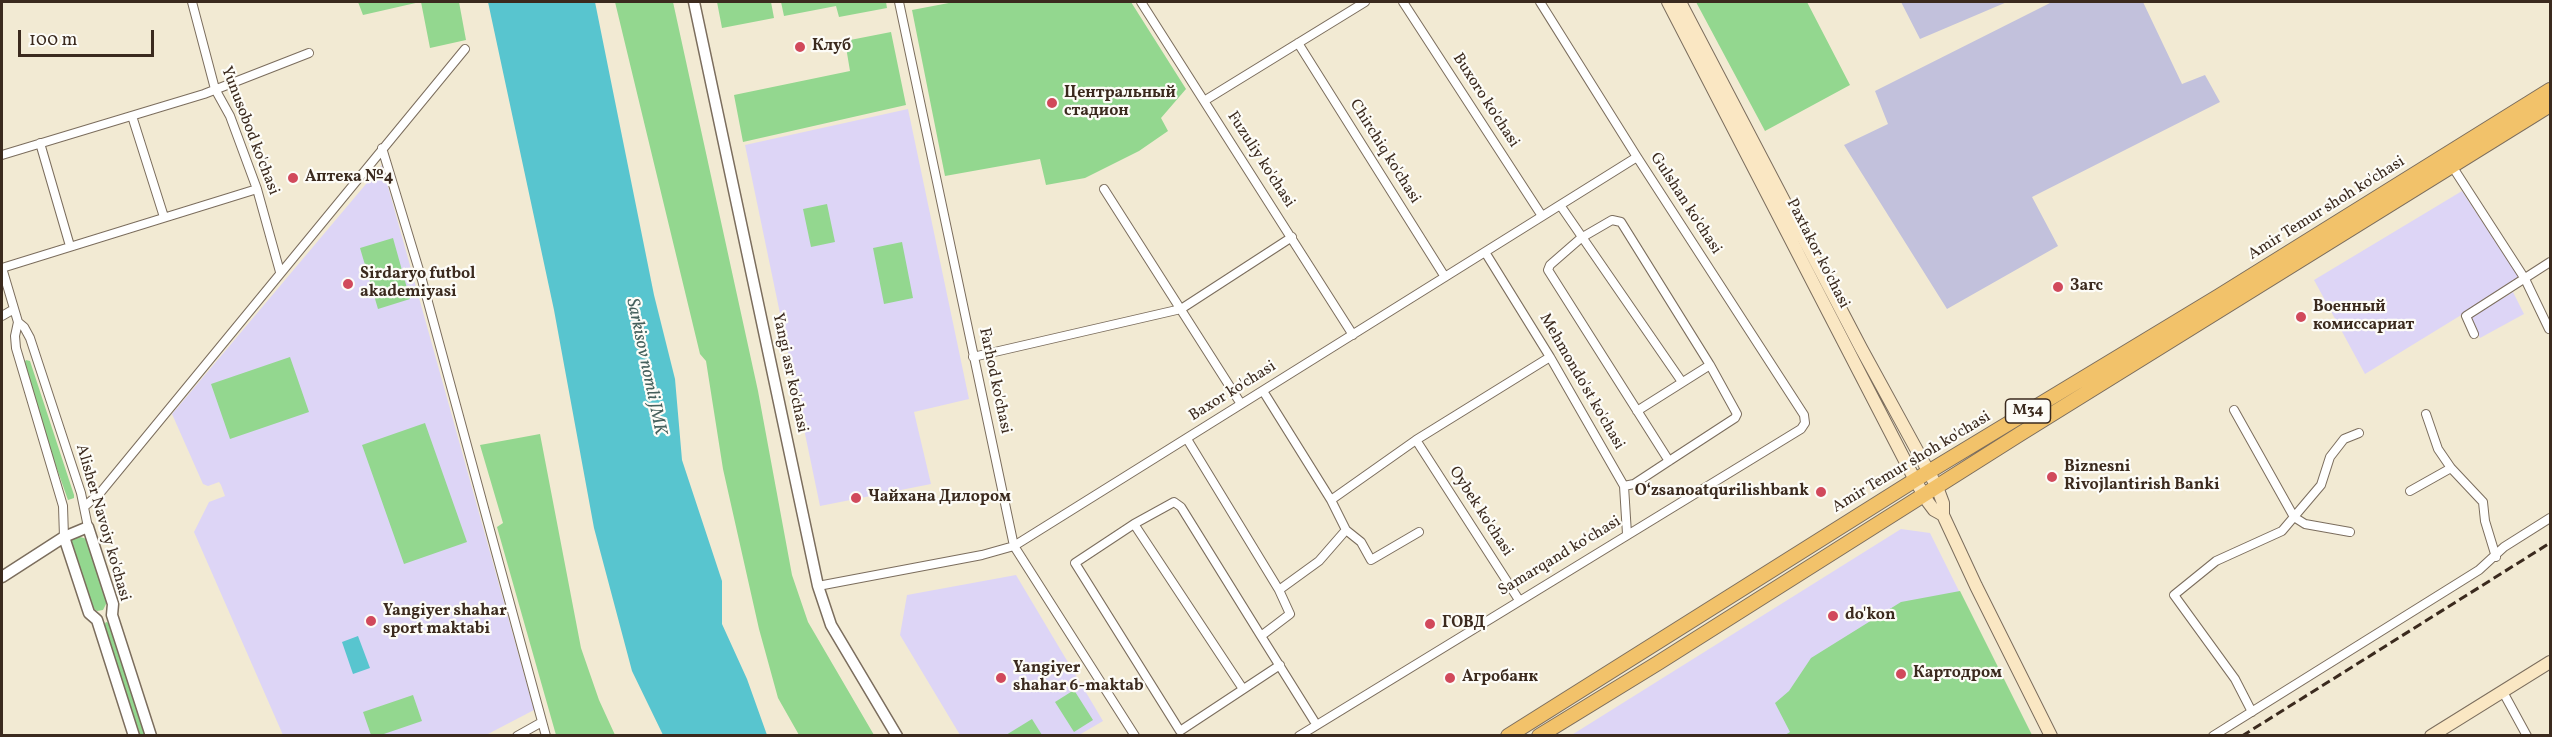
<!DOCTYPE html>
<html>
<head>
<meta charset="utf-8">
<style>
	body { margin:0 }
	#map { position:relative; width:2552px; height:737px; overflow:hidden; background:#f2ead3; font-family:Vollkorn,serif }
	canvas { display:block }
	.frame { position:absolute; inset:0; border:3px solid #3b2a1e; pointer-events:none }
	.scale { position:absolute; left:18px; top:30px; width:136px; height:27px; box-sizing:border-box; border:3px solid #3b2a1e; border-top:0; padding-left:8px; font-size:18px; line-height:21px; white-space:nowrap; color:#3b2a1e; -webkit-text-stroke:4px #fdfcf7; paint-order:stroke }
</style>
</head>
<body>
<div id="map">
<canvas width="2552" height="737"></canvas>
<div class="frame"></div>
<div class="scale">100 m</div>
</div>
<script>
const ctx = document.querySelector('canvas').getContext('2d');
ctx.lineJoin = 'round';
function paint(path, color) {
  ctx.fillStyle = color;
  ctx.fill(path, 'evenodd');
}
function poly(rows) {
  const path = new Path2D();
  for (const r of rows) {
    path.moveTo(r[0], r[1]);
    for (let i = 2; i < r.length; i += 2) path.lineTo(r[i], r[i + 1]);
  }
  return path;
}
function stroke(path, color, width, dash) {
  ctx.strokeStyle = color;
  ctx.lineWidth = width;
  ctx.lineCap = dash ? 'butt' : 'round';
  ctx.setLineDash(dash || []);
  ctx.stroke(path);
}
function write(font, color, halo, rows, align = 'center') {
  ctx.font = font + ' Vollkorn,serif';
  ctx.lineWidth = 4.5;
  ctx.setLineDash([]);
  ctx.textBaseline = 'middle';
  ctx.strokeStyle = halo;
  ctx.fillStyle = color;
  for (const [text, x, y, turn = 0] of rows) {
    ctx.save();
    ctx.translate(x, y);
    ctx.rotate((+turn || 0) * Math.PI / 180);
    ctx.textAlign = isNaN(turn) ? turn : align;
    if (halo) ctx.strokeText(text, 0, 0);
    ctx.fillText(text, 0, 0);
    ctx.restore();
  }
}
const built = poly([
	[908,109,969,399,914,412,931,484,820,506,745,145],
	[382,165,534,710,486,735,283,735,194,532,209,502,225,496,221,485,219,482,208,486,203,484,172,414],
	[2462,191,2520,279,2365,374,2314,280],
	[2513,292,2524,314,2480,338,2470,318],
	[1901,529,1930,533,2031,735,1570,736],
	[1016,575,1103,721,1079,735,960,735,900,635,907,595]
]);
const industrial = poly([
	[1901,2,2007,2,1920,39],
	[2052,2,2143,2,2182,84,2205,75,2220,102,2032,197,2058,246,1947,309,1844,145,1888,124,1875,91]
]);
const green = poly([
	[358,2,420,2,363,15],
	[421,2,459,2,466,40,430,48],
	[615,2,673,2,758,391,792,575,808,622,874,735,799,735,778,698,759,629,723,469,706,361,700,354],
	[717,2,771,2,774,18,722,28],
	[781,2,886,2,887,8,839,17,836,6,784,16],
	[954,2,1131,2,1186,89,1161,118,1168,131,1139,151,1085,178,1046,185,1040,159,945,176,912,10],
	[1696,2,1807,2,1850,85,1765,131],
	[891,32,906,105,743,142,734,95,850,71,845,41],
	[827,204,835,242,811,247,803,209],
	[393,238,410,299,378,309,360,248],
	[902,242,913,298,884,304,873,248],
	[290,357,309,412,230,439,211,384],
	[26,360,30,361,74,495,74,498,68,500,21,367],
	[425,423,467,542,404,564,362,445],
	[540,434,581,648,599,700,615,735,556,735,497,527,503,523,480,445],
	[77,536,87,539,107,602,103,610,97,611,93,608,71,545,72,540],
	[1960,591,2032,735,1785,735,1790,732,1775,703,1789,691,1811,658,1901,602],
	[106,622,109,623,145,735,140,735,104,625],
	[1074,690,1093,720,1074,732,1055,702],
	[413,695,422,721,381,735,371,735,363,712],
	[1032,719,1042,735,1006,735]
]);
const water = poly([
	[488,2,595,2,654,295,675,379,682,460,722,581,722,624,747,679,767,735,663,735,632,671,594,528,554,310],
	[358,636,370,668,353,674,342,642]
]);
const minor = poly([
	[192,2,215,89,230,116,257,189,280,272],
	[899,2,1014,546,1135,736],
	[1141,2,1353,335],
	[1403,2,1542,216],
	[1298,43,1445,277],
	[1204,101,1365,2],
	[132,116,164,217],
	[40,143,70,246],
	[382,148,422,280,546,736],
	[2,155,204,94,309,53],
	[2452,166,2525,279,2549,329],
	[1104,189,1241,404],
	[1560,205,1682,382],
	[1485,252,1550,357,1624,486,1627,534],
	[2,268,257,189],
	[2,268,18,322],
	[2,316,14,309],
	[2474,334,2466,316,2550,262],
	[973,357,1181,309,1292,237],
	[1263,391,1331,500,1346,530],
	[2234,410,2294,517,2305,524,2350,532],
	[1637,411,1710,365],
	[2426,414,2438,449,2451,468,2483,502,2485,521,2496,557],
	[1187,439,1279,590],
	[1416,440,1519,600],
	[1624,486,1634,484,1669,461,1735,418,1737,414,1710,365,1621,222,1612,220,1581,238,1550,265,1548,270,1669,461],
	[2410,491,2451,468],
	[1331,500,1416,440,1550,357],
	[84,507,100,493,465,49],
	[1134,524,1243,689],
	[64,537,63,506,16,348,15,336,18,322,24,327,30,338,81,493,88,527],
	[818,586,982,555,1014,546,1637,157],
	[1261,636,1181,507,1174,502,1134,524,1075,563,1180,731,1280,665],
	[2503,692,2527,736],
	[2252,712,2235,679,2174,595,2216,561,2282,531,2321,485,2330,457,2344,439,2359,433],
	[1316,724,1261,636,1290,614,1279,590,1319,561,1346,530,1361,542,1371,560,1419,532],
	[517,736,542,722],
	[1299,736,1801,429,1805,423,1804,415,1637,157,1540,2],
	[2213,736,2479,570,2504,547,2550,518]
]);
const tertiary = poly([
	[694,2,818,586,831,625,897,736],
	[64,537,89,613,97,620,134,736],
	[2,577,64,537,88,527,113,604,112,615,151,736]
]);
const secondary = poly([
	[1668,2,1915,480,1928,502,1934,510,1943,515],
	[1680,2,1861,348,1937,487,1943,503,1943,515,1976,586,2051,736],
	[2431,736,2550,662]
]);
const trunk = poly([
	[1508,736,1915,480,2219,296,2550,90],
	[1539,736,1658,663,2020,434,2550,105]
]);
const rail = poly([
	[2242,736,2550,543]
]);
const markers = [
	[800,47,6,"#d1495b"],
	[1052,103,6,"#d1495b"],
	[293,178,6,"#d1495b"],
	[348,284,6,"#d1495b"],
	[2058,287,6,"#d1495b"],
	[2301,317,6,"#d1495b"],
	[2052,477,6,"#d1495b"],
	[1821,492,6,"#d1495b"],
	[856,498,6,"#d1495b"],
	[1833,616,6,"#d1495b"],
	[371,621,6,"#d1495b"],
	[1430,624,6,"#d1495b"],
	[1901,674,6,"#d1495b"],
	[1001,678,6,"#d1495b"],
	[1450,678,6,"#d1495b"]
];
const shields = [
	[2028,411,45]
];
const shieldNames = [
	["M34",2028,411]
];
const poiNames = [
	["Клуб",812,47],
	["Центральный",1064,94],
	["стадион",1064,112],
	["Аптека №4",305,178],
	["Sirdaryo futbol",360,275],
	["akademiyasi",360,293],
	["Загс",2070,287],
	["Военный",2313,308],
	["комиссариат",2313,326],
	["Biznesni",2064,468],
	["Rivojlantirish Banki",2064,486],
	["Oʻzsanoatqurilishbank",1809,492,"right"],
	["Чайхана Дилором",868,498],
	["Yangiyer shahar",383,612],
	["sport maktabi",383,630],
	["do'kon",1845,616],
	["ГОВД",1442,624],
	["Yangiyer",1013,669],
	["shahar 6-maktab",1013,687],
	["Картодром",1913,674],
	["Агробанк",1462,678]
];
const streetNames = [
	["Buxoro ko'chasi",1485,101,57],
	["Yunusobod ko'chasi",249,131,69],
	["Chirchiq ko'chasi",1384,152,58],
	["Fuzuliy ko'chasi",1260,160,57],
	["Gulshan ko'chasi",1685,204,57],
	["Amir Temur shoh ko'chasi",2327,209,-32],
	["Paxtakor ko'chasi",1817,254,63],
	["Yangi asr ko'chasi",789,373,78],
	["Farhod ko'chasi",994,381,78],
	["Mehmondo'st ko'chasi",1581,382,60],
	["Baxor ko'chasi",1233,392,-32],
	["Amir Temur shoh ko'chasi",1912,463,-31],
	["Oybek ko'chasi",1480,512,57],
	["Alisher Navoiy ko'chasi",102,523,74],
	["Samarqand ko‘chasi",1560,557,-31]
];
const waterNames = [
	["Sarkisov nomli JMK",645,367,78]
];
paint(built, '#ddd5f6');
paint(industrial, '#c2c1dc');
paint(green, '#93d78f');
paint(water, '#58c5cf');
stroke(minor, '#7b6d5d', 10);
stroke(tertiary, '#7b6d5d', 13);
stroke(secondary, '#7b6d5d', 14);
stroke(trunk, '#7b6d5d', 16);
stroke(minor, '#fff', 8);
stroke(tertiary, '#fff', 10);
stroke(secondary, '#fae7c3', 12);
stroke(trunk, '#f2c26a', 14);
stroke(rail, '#3b2a1e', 3, [9, 4.5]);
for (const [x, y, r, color] of markers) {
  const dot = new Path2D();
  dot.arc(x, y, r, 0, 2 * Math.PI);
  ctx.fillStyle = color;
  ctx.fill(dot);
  stroke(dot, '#fdfcf7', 2);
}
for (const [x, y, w] of shields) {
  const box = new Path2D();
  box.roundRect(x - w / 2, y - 12, w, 24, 4.5);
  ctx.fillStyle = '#fdfcf7';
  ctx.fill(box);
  stroke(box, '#3b2a1e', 1.5);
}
write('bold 15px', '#3b2a1e', null, shieldNames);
write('bold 16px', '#3b2a1e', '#fdfcf7', poiNames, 'left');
write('16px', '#3b2a1e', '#fdfcf7', streetNames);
write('italic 18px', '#45605c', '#fdfcf7', waterNames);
</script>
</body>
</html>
